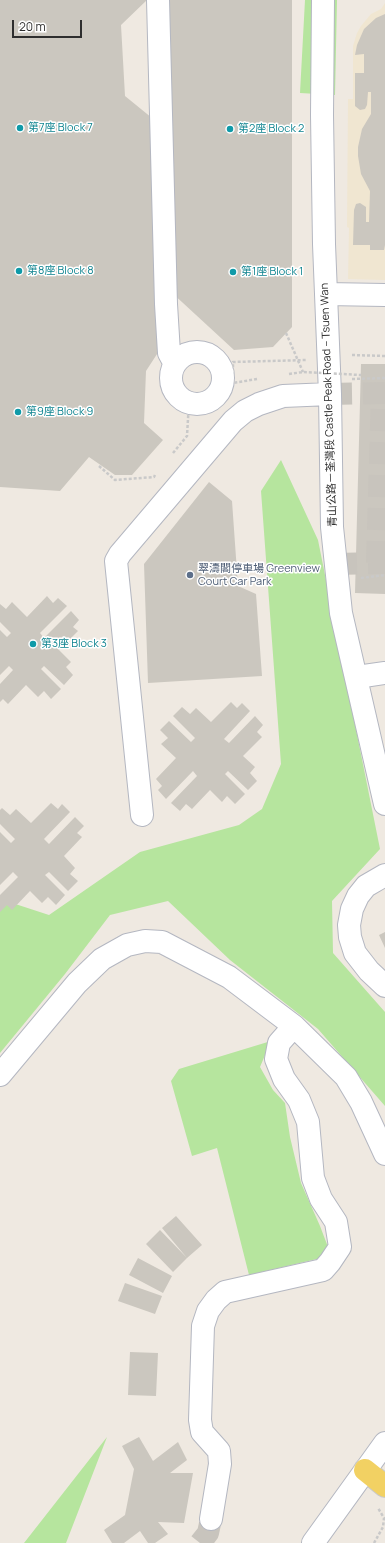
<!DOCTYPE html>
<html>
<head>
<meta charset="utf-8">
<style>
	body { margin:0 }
	#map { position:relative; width:385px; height:1543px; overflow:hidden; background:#efe9e1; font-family:Manrope,sans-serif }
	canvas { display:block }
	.scale { position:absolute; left:12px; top:20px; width:70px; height:18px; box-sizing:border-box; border:2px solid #2e2e2e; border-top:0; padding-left:5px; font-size:12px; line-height:14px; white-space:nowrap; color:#2e2e2e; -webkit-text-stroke:3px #fff; paint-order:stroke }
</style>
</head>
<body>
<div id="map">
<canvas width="385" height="1543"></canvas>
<div class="scale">20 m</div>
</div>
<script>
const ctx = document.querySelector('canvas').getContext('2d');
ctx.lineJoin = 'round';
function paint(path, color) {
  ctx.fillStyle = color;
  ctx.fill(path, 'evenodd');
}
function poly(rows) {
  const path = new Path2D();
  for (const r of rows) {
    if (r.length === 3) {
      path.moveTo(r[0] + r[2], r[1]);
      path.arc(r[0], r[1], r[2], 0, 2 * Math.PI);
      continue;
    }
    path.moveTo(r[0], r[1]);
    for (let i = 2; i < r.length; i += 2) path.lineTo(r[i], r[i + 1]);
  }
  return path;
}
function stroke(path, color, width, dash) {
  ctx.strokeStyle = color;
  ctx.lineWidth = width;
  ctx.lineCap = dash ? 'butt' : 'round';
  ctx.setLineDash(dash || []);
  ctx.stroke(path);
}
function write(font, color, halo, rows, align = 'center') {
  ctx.font = font + ' Manrope,"Noto Sans TC",sans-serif';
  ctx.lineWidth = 3;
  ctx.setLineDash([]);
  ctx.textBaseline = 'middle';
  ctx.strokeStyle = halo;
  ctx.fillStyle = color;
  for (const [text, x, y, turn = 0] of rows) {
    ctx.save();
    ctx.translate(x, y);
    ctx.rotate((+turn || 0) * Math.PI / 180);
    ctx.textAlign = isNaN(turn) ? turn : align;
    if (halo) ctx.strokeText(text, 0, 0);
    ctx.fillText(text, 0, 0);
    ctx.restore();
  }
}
const education = poly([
	[385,3,385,280,348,279,349,228,347,227,348,99,353,99,353,46,357,33,361,26,371,14,381,9]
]);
const green = poly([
	[305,0,337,0,335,95,300,93],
	[281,460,318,540,380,849,332,901,333,953,385,1012,385,1106,318,1029,230,960,168,901,110,915,65,974,0,1053,0,899,49,915,140,852,239,825,262,809,281,764,261,491],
	[271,1041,260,1067,273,1090,285,1103,290,1137,301,1183,320,1226,328,1247,321,1258,249,1275,217,1148,192,1156,171,1081,179,1069],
	[107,1437,66,1543,24,1543]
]);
const building = poly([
	[0,0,147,0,121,25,125,96,152,118,159,351,146,371,144,423,163,440,132,475,115,475,89,457,60,491,0,487],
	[165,0,292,0,292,327,273,347,234,350,170,291],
	[385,14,385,245,384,250,370,250,370,245,353,245,354,210,356,204,360,203,366,207,366,222,369,222,370,191,361,174,358,156,358,147,362,129,371,114,371,92,368,92,367,105,365,109,360,110,355,106,355,73,364,73,364,54,355,55,357,45,364,29,376,18],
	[361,364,385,364,385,594,355,593],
	[209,482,232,501,238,586,256,594,262,676,148,683,144,564],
	[47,596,53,603,58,598,67,606,40,633,44,638,71,611,79,620,73,627,78,631,59,650,71,662,66,667,73,675,64,685,44,666,41,669,61,689,51,699,44,691,38,697,26,685,8,704,3,699,0,702,0,684,13,670,9,666,0,675,0,630,7,637,11,633,0,622,0,604,6,609,12,602,27,617],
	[231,702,237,708,242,703,250,711,224,739,229,743,255,716,263,725,257,732,262,737,243,756,255,767,250,773,257,781,248,790,228,771,225,774,245,794,235,804,227,796,222,802,210,790,192,809,186,804,180,811,171,803,197,776,193,771,166,799,158,790,162,786,156,779,176,758,161,744,168,738,160,730,169,721,191,742,195,738,173,716,182,707,190,714,196,708,211,722],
	[51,803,58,809,62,804,70,812,44,839,49,844,75,817,84,826,77,833,82,837,64,856,75,868,70,874,78,881,68,891,49,872,45,875,65,895,56,905,48,897,42,903,30,891,12,910,7,905,0,912,0,895,18,877,13,872,0,885,0,832,11,843,15,839,0,824,0,810,2,808,10,815,16,809,31,823],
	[385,932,385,948,379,935],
	[176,1216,202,1245,187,1258,162,1228],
	[160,1230,187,1258,173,1272,146,1244],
	[138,1258,172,1276,163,1293,129,1275],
	[125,1283,162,1296,155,1314,118,1301],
	[130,1352,158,1353,156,1396,128,1395],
	[139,1437,153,1461,178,1442,187,1460,170,1473,193,1473,184,1523,158,1522,168,1534,155,1543,148,1543,140,1531,124,1543,112,1543,104,1530,125,1515,134,1469,122,1446]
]);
const minorTunnel = poly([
	[330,394,385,393],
	[377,563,382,393],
	[335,564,385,563],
	[200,1543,208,1533,211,1519]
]);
const path = poly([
	[352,355,385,356],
	[257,379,233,383,233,362,307,360],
	[352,379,385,378],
	[173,453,187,436,189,402],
	[99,466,115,480,154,477,155,475],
	[361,578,385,575],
	[374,1543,383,1527,384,1518,378,1508]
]);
const minor = poly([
	[158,0,166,304,169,353,175,364],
	[323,0,322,115,324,244,330,394,332,527,341,613,385,804],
	[326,294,385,295],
	[197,378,26],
	[357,677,385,673],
	[142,815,116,561,120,554,233,421,245,411,259,404,283,396,330,394],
	[385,875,366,886,358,896,352,909,349,925,350,937,355,953,369,971,385,986],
	[0,1075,77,983,102,959,127,945,145,941,162,942,229,977,294,1026,346,1077,361,1102,385,1154],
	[211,1519,220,1464,219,1451,202,1432,200,1420,203,1326,208,1311,216,1300,225,1292,323,1270,330,1262,340,1247,336,1222,321,1199,313,1178,308,1122,299,1100,284,1079,276,1059,279,1043,294,1026],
	[313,1543,385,1443]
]);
const major = poly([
	[365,1470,385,1486]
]);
const pathBridge = poly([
	[286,333,303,372],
	[289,374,303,372,361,375]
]);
const markers = [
	[20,128,4,"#0f9aa8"],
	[230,129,4,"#0f9aa8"],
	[19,271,4,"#0f9aa8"],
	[233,272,4,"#0f9aa8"],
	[18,412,4,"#0f9aa8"],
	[190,575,4,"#5c6f8a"],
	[33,644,4,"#0f9aa8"]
];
const cultureNames = [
	["第7座 Block 7",28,128],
	["第2座 Block 2",238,129],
	["第8座 Block 8",27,271],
	["第1座 Block 1",241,272],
	["第9座 Block 9",26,412],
	["第3座 Block 3",41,644]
];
const streetNames = [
	["青山公路－荃灣段 Castle Peak Road – Tsuen Wan",329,405,-92]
];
const serviceNames = [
	["翠濤閣停車場 Greenview",198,569],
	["Court Car Park",198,582]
];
paint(education, '#f0e6d1');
paint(green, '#b6e59e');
paint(building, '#cbc7bf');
stroke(minorTunnel, '#c8c4bd', 22, [22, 11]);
stroke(minor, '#b4b7c1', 24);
stroke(major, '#c9c9c9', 24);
stroke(path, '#c9c9c9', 2.5, [3, 2]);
stroke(minor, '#fff', 22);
stroke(major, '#f2d163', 22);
stroke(pathBridge, '#c9c9c9', 2.5, [3, 2]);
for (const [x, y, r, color] of markers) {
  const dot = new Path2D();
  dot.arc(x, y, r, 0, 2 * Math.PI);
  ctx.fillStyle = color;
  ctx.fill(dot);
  stroke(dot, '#fff', 1.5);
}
write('11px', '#0d838f', '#fff', cultureNames, 'left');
write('11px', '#2e2e2e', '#fff', streetNames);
write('11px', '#4e5e75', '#fff', serviceNames, 'left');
</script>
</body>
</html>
